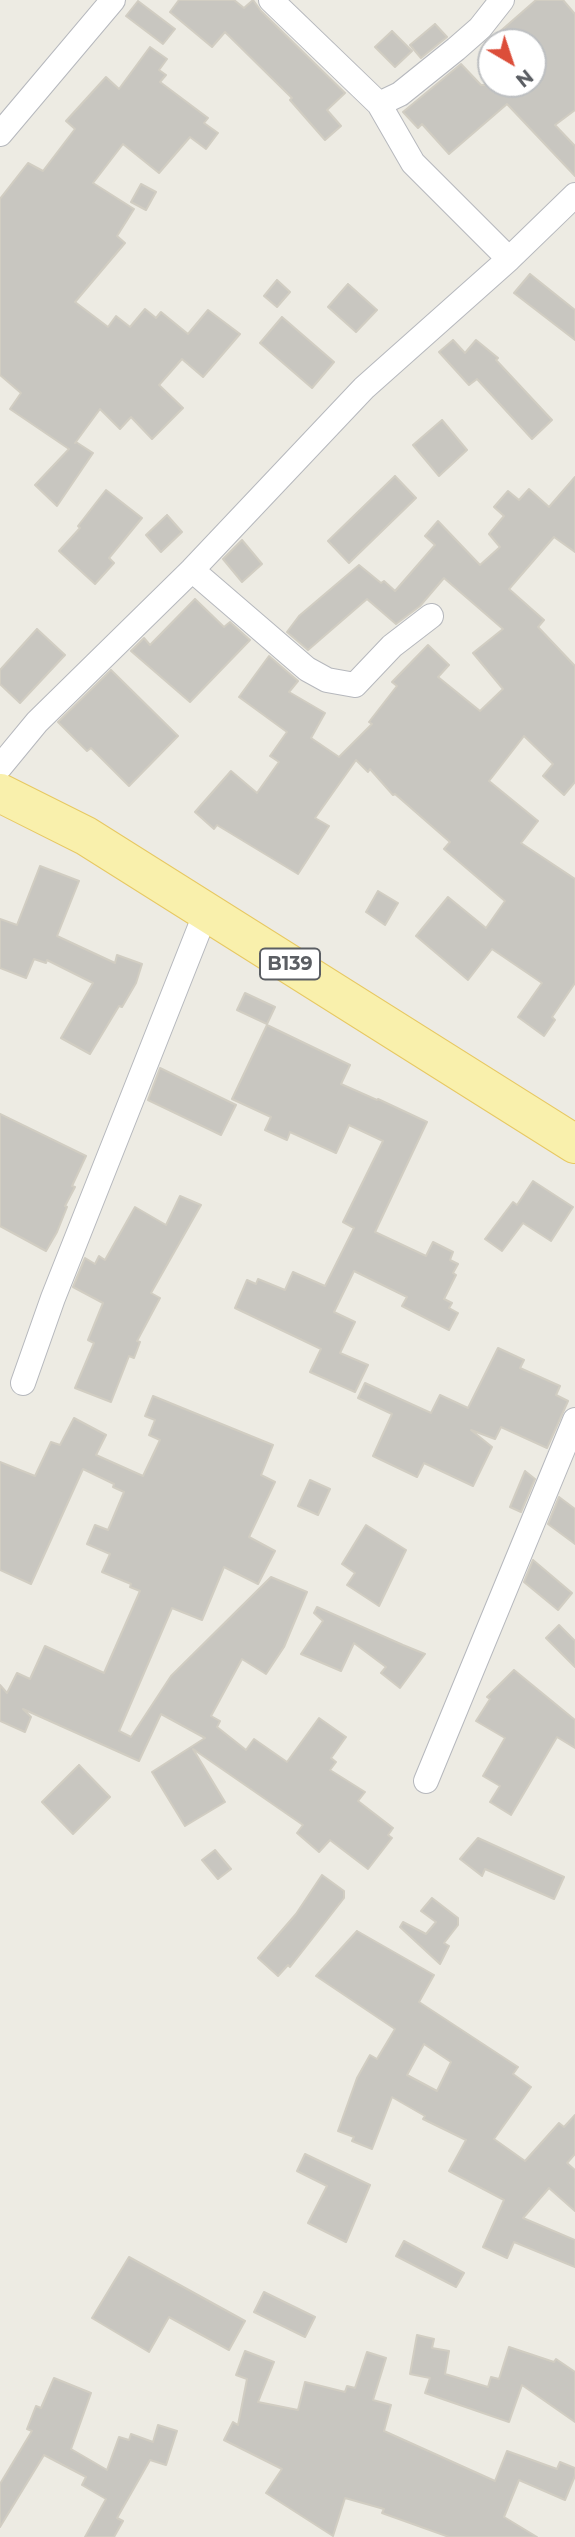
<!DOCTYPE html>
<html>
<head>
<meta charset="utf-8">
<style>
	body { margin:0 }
	#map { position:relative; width:575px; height:2537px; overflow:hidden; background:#edebe3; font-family:Montserrat,sans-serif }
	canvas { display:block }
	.north { position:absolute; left:477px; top:28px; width:70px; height:70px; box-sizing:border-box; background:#fff; border:2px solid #bdbfc1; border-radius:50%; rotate:141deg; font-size:19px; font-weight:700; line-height:28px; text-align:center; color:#5b5e63 }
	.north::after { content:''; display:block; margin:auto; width:24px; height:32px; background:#dc4e3a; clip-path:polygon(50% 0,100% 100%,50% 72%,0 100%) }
</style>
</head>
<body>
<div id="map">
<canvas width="575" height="2537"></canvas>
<div class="north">N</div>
</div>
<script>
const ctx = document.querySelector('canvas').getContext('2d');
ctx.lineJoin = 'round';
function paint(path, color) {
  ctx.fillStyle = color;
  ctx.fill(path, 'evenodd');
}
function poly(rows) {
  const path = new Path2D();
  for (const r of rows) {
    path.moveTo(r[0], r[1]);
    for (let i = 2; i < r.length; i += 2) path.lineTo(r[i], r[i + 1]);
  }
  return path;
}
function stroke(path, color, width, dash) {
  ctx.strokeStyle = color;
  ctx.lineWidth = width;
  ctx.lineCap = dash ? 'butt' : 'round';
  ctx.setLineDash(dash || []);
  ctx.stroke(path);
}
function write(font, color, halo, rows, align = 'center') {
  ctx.font = font + ' Montserrat,sans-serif';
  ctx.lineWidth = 5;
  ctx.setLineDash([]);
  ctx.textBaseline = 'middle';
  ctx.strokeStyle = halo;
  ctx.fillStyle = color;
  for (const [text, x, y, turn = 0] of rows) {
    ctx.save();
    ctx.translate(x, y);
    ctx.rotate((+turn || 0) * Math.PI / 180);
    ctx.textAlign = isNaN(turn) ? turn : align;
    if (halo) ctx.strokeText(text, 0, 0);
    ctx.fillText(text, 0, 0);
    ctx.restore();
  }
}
const building = poly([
	[179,0,234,0,244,8,253,0,261,11,345,93,327,110,341,126,325,140,290,100,292,98,225,32,212,47,170,12,179,0],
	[536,0,563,0,575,14,575,110,555,125,575,146,575,176,507,104,449,154,422,124,418,128,403,112,461,64,481,85,533,84,533,42,488,42,536,0],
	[138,1,175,29,163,44,126,16,138,1],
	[435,24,447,37,421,58,410,45,435,24],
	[392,31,412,51,395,67,375,47,392,31],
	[150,47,167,59,159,70,166,75,160,82,208,118,204,123,218,133,206,149,190,137,159,173,123,144,93,183,134,209,117,236,125,243,75,302,108,327,116,316,130,327,145,309,156,318,161,312,188,334,208,310,240,334,203,377,182,359,159,385,183,408,152,439,131,417,120,429,100,409,75,443,76,442,93,453,57,506,35,485,69,449,10,409,21,393,0,375,0,199,28,163,43,171,75,129,66,121,106,77,119,89,150,47],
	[141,184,156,192,146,210,131,202,141,184],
	[530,274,575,310,575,340,514,293,530,274],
	[277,280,290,292,277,307,264,296,277,280],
	[348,284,377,310,356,332,328,307,348,284],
	[282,317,334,362,312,388,260,343,282,317],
	[453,340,465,353,476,340,498,358,496,360,552,420,532,439,477,379,469,385,439,352,453,340],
	[442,420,467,450,439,476,413,445,442,420],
	[395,476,416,498,349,563,328,541,395,476],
	[575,477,575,552,554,537,509,589,544,620,538,627,575,666,575,782,564,795,543,776,553,764,524,736,489,781,538,821,521,843,575,879,575,983,552,1017,555,1020,544,1036,518,1017,542,983,492,949,468,980,416,936,448,897,486,928,505,901,444,849,450,842,395,794,393,795,370,769,368,772,356,760,315,818,329,826,298,874,217,825,214,829,195,812,231,771,257,793,279,762,270,756,287,732,239,697,269,656,298,681,289,692,325,713,311,738,339,757,372,724,369,722,397,686,392,682,428,645,449,665,438,677,480,711,503,689,473,653,503,629,444,578,420,606,396,624,367,599,308,650,287,632,299,616,359,565,381,583,384,581,395,591,435,545,425,536,438,521,480,565,500,547,489,534,504,516,494,507,508,491,519,500,529,489,549,507,575,477],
	[106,490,142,518,109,558,114,563,95,584,59,551,80,528,78,526,106,490],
	[167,515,182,532,161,552,146,535,167,515],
	[242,540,262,564,242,582,223,559,242,540],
	[195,599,224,627,230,622,250,640,190,702,131,651,144,638,150,645,195,599],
	[37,629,65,655,20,703,0,684,0,670,37,629],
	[111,670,178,736,129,786,91,748,87,751,58,722,111,670],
	[40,866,79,881,57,936,115,963,117,955,142,964,136,983,122,1007,119,1006,90,1054,61,1038,93,983,47,960,46,963,34,959,26,978,0,968,0,919,17,925,40,866],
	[378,891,398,903,385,925,366,912,378,891],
	[245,993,275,1007,267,1024,237,1010,245,993],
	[267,1025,350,1065,341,1084,377,1100,378,1099,427,1122,375,1232,426,1256,433,1242,453,1252,450,1260,458,1264,453,1273,456,1275,444,1299,452,1303,449,1308,458,1313,449,1330,402,1306,407,1297,354,1271,334,1312,355,1322,340,1353,368,1365,355,1392,310,1372,321,1349,235,1308,247,1280,256,1284,258,1279,285,1290,293,1272,325,1286,354,1228,343,1222,383,1141,349,1125,336,1153,290,1132,287,1140,265,1130,271,1117,232,1099,267,1025],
	[160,1068,236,1105,221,1135,148,1100,160,1068],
	[0,1114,86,1156,72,1186,75,1187,65,1206,67,1207,57,1232,46,1251,0,1226,0,1114],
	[533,1181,573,1207,551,1241,523,1223,502,1251,485,1239,513,1202,517,1205,533,1181],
	[180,1196,201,1205,151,1293,160,1298,137,1341,140,1342,134,1358,129,1356,111,1402,75,1388,94,1343,88,1340,103,1303,73,1287,85,1258,95,1264,99,1256,105,1260,135,1207,166,1225,180,1196],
	[498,1348,524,1360,520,1368,560,1386,556,1395,568,1401,547,1448,501,1427,495,1439,471,1430,492,1447,473,1486,424,1463,417,1477,373,1456,392,1414,358,1398,365,1383,431,1413,440,1395,468,1408,498,1348],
	[153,1396,273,1445,261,1475,275,1482,249,1537,275,1551,258,1584,224,1567,202,1620,172,1608,119,1731,131,1737,171,1676,271,1577,307,1592,284,1647,266,1674,242,1659,211,1716,220,1721,217,1727,246,1750,254,1739,287,1762,319,1718,346,1737,331,1758,336,1762,330,1770,365,1792,358,1801,393,1828,388,1835,392,1838,368,1869,330,1840,319,1852,297,1833,303,1825,193,1749,225,1802,185,1826,152,1772,205,1738,161,1714,139,1761,23,1709,31,1717,25,1732,0,1721,0,1685,7,1693,17,1673,30,1679,45,1646,104,1673,140,1591,130,1587,131,1584,102,1572,110,1554,87,1544,95,1525,108,1530,124,1492,113,1487,114,1484,83,1469,31,1584,0,1570,0,1462,35,1476,51,1442,60,1445,74,1418,106,1435,96,1455,143,1476,160,1440,149,1435,155,1420,145,1416,153,1396],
	[525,1471,535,1479,521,1512,510,1507,525,1471],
	[310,1480,330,1489,318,1515,298,1506,310,1480],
	[559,1497,575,1509,575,1544,548,1524,559,1497],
	[366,1525,406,1550,379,1606,347,1585,355,1573,342,1564,366,1525],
	[533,1560,572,1593,558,1610,524,1582,533,1560],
	[317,1607,403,1645,425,1654,400,1688,381,1673,386,1667,354,1643,341,1671,301,1654,323,1621,314,1613,317,1607],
	[559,1625,575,1641,575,1667,546,1638,559,1625],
	[514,1670,575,1720,575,1748,557,1737,511,1815,490,1802,500,1786,483,1776,505,1738,476,1721,490,1699,487,1697,514,1670],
	[79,1765,110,1797,73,1834,42,1802,79,1765],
	[478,1838,564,1877,554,1899,485,1869,482,1876,460,1859,478,1838],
	[215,1850,231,1869,218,1879,202,1860,215,1850],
	[322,1875,344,1891,344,1898,290,1967,288,1965,278,1976,258,1958,296,1914,322,1875],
	[432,1898,458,1918,458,1925,444,1943,449,1946,440,1964,400,1927,403,1922,426,1934,436,1922,421,1911,432,1898],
	[357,1931,434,1975,419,2002,518,2067,513,2074,531,2087,494,2139,525,2161,559,2123,564,2127,575,2115,575,2154,567,2163,575,2170,575,2211,549,2188,523,2218,575,2240,575,2267,514,2242,507,2258,483,2247,504,2200,449,2171,466,2140,423,2119,425,2116,392,2097,372,2149,352,2141,354,2137,338,2131,357,2078,370,2055,377,2059,395,2029,316,1976,357,1931],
	[424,2044,451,2062,437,2091,407,2075,424,2044],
	[305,2154,370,2185,346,2242,308,2223,327,2186,297,2171,305,2154],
	[404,2241,464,2273,456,2287,396,2256,404,2241],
	[129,2257,245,2321,229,2350,169,2317,149,2352,92,2318,129,2257],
	[264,2292,315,2317,305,2337,254,2312,264,2292],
	[417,2335,434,2339,432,2348,449,2351,445,2374,488,2387,491,2377,499,2379,509,2347,554,2362,556,2359,575,2372,575,2422,522,2385,509,2422,425,2393,430,2378,410,2374,417,2335],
	[245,2351,274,2362,258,2402,298,2410,305,2382,345,2392,347,2386,355,2388,367,2352,386,2358,373,2400,391,2405,384,2431,495,2481,507,2451,557,2469,560,2462,575,2468,575,2476,565,2500,519,2480,504,2517,537,2537,449,2537,382,2513,384,2509,345,2498,333,2536,266,2493,282,2469,224,2440,233,2422,238,2425,247,2379,236,2375,245,2351],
	[54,2378,91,2393,71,2449,107,2470,119,2437,129,2440,131,2434,153,2442,158,2425,177,2431,166,2465,150,2460,117,2518,123,2521,114,2537,85,2537,106,2499,82,2485,86,2477,44,2455,0,2527,0,2484,32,2431,27,2429,36,2406,41,2408,54,2378]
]);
const minor = poly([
	[379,104,400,94,456,49,480,28,502,0],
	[0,134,113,0],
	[509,259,575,195],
	[192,570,307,669,327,680,355,685,392,646,431,616],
	[0,767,37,722,192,570,364,388,509,259,413,163,379,104,271,0],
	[23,1383,53,1298,206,912],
	[426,1781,575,1420]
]);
const primary = poly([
	[0,793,86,836,575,1144]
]);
const shields = [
	[290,964,60]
];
const shieldNames = [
	["B139",290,964]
];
paint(building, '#c8c6c0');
stroke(building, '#d1cdc2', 2);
stroke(minor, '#b6b8bd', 26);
stroke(primary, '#e7c862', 40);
stroke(minor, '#fff', 24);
stroke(primary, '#f9f0ac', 38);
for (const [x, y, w] of shields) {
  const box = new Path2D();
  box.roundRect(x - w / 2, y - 15.5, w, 31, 5);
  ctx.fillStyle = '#fff';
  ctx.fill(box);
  stroke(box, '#5b5e63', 2);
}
write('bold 19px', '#5b5e63', null, shieldNames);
</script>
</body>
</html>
